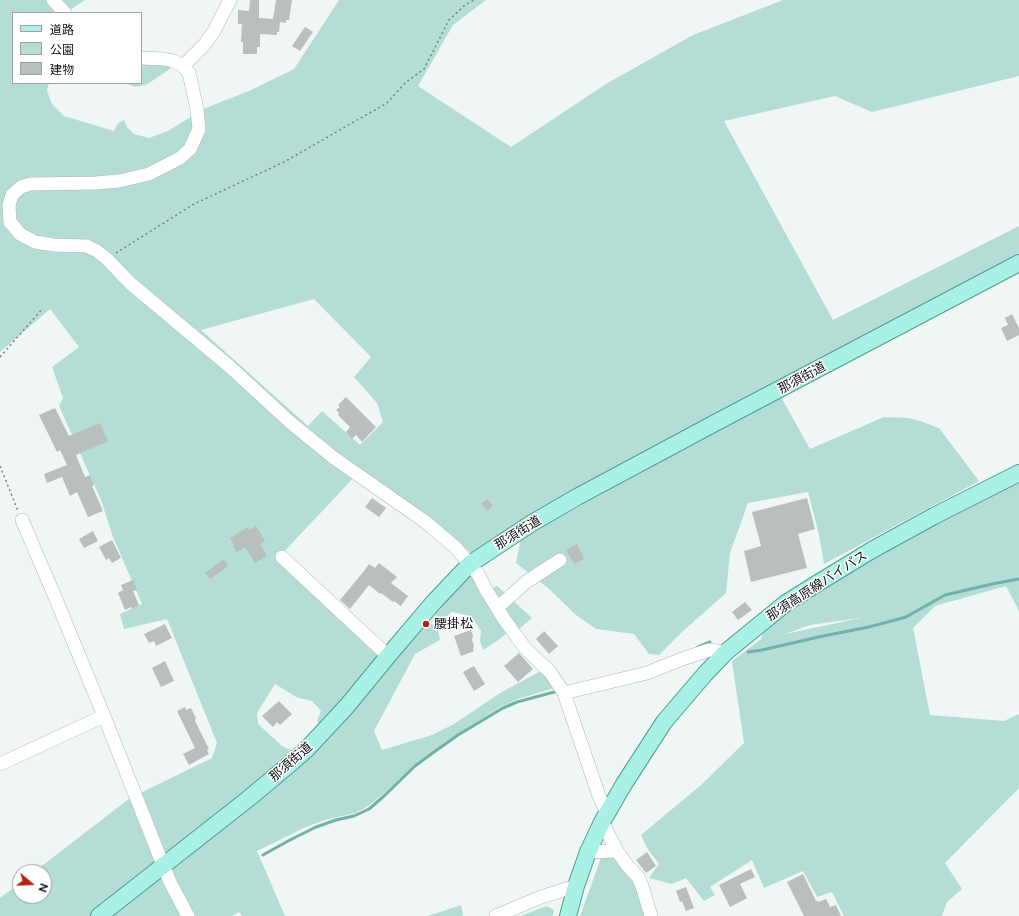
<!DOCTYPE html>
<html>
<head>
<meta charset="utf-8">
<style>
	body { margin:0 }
	#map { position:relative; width:1019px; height:916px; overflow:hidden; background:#eff6f4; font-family:Raleway,"Noto Sans JP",sans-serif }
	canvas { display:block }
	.legend { position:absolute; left:12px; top:12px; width:130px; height:72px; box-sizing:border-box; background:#fff; border:1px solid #9fa0a0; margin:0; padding:5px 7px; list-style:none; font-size:12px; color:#101211 }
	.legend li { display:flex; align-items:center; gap:8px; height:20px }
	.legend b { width:20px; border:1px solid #9fa0a0 }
	.north { position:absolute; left:12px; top:864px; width:40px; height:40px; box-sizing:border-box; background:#fff; border:1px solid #9fa0a0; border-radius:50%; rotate:109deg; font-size:11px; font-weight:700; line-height:16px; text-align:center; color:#101211 }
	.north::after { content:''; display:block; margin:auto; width:14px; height:18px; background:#b12311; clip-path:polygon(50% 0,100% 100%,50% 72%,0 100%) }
</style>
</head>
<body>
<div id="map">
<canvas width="1019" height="916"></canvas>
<ul class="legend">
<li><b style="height:5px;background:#aaf1e5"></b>道路</li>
<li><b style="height:11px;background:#b4ded5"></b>公園</li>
<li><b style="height:11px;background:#b8bfbd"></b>建物</li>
</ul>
<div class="north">N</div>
</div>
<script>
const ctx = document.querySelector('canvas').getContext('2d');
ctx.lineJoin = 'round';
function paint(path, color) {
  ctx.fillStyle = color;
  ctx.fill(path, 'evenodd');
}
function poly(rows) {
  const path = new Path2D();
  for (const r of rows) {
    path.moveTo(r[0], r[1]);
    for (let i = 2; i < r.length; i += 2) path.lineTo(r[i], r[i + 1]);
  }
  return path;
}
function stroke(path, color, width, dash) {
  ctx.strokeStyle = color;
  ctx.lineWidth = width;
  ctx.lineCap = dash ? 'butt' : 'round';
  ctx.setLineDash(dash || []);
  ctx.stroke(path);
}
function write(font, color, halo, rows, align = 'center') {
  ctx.font = font + ' Raleway,"Noto Sans JP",sans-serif';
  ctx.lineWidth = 3;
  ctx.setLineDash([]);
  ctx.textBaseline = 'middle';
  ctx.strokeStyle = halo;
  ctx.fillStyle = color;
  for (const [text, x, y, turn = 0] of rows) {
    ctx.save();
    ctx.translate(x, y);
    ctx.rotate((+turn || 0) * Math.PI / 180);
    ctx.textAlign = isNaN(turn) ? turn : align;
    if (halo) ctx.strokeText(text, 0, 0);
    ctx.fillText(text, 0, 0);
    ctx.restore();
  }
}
const green = poly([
	[0,0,85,0,65,13,13,13,13,83,49,83,47,91,52,104,64,116,114,131,118,123,124,120,127,127,134,134,149,138,168,131,203,109,249,91,294,69,339,0,486,0,453,25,418,86,511,147,606,84,693,35,783,0,1019,0,1019,76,872,112,835,96,724,121,833,320,1019,226,1019,256,512,530,472,553,465,549,436,524,360,471,277,559,382,654,321,726,317,721,321,711,312,701,298,698,275,684,257,713,258,724,282,746,298,753,428,620,438,630,440,640,415,654,374,731,382,750,432,735,454,724,500,693,541,671,555,688,518,699,502,706,444,743,414,765,387,791,368,806,356,813,325,820,306,827,257,851,285,916,242,916,239,912,232,916,0,916,0,898,20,883,20,896,44,896,44,872,34,872,130,798,212,758,217,743,167,619,124,629,120,614,142,604,113,537,101,500,59,406,63,398,52,367,79,347,50,309,0,352],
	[314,299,371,357,354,377,377,403,383,422,360,445,322,411,308,426,201,330],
	[141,61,169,64,170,69,146,85,135,87,125,83,141,83],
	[781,397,810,449,884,417,909,418,923,422,939,428,979,481,824,564,819,535,808,492,748,503,730,553,726,593,682,632,659,655,649,654,634,634,596,629,576,615,548,588,516,563,521,538],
	[1019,480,1019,611,1006,586,935,606,913,628,930,715,1004,721,1019,714,1019,788,945,863,962,889,947,902,942,916,844,916,832,892,817,897,803,871,764,888,752,860,710,887,715,895,704,901,686,878,672,884,649,878,659,864,647,848,641,835,701,785,744,743,732,661,761,639,765,627,801,600,872,556],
	[860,618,861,618,785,634,810,625],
	[474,575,510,631,494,643,483,650,480,641,481,631,471,616,452,612,440,622,434,613,456,589,468,577],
	[497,586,532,618,518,630,496,594,493,588],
	[602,855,615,855,636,880,648,916,580,916],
	[461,905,463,916,428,916],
	[547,906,554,910,553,916,520,916]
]);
const stream = poly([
	[698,647,710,642],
	[748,652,762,650,823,636,869,627,906,617,945,595,992,584,1019,579],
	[263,855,288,841,316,827,336,820,354,816,369,809,383,797,415,766,434,752,458,735,503,708,517,702,558,691]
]);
const building = poly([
	[250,0,259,0,259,18,273,19,276,0,292,0,289,20,286,20,286,23,280,22,279,32,277,32,277,35,260,34,260,47,257,47,257,54,243,54,243,42,241,42,242,24,238,24,238,10,249,11],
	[305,27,313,32,300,51,292,46],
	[1012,314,1019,328,1019,335,1007,341,1001,328,1008,325,1005,318],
	[346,397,376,427,362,442,356,435,352,439,346,432,350,427,338,415,339,413,336,410,340,407,338,405],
	[55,408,69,436,100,423,108,441,76,455,85,477,90,475,94,485,92,486,103,511,88,517,77,492,70,496,62,477,47,483,44,474,67,465,60,450,57,452,39,415],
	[372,498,386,508,379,517,365,507],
	[807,498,815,529,798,534,807,568,751,582,744,551,761,546,752,512],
	[487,499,493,506,487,511,481,504],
	[256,526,265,541,260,544,267,556,255,563,245,547,237,552,233,546,234,545,230,538,248,527,250,530],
	[93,531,98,541,84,548,79,539],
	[112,540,121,558,112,563,109,558,106,560,99,547],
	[577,544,584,559,574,564,566,550],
	[224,559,228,566,210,579,205,573],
	[379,563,397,577,391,583,408,596,401,606,394,601,393,602,381,593,380,594,369,585,350,609,340,600,364,571,369,564,375,568],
	[133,580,137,590,133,591,139,605,132,609,131,607,125,610,118,593,123,590,121,585],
	[745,602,752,610,738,620,732,612],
	[165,624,172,638,156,646,154,641,149,643,144,634],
	[471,630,473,636,472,640,474,646,473,649,474,651,461,656,454,636],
	[544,631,558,646,549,654,536,639],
	[519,653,533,669,518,682,504,666],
	[165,661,174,681,161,687,152,668],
	[474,666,485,684,474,691,463,672],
	[279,701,292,714,280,725,277,722,273,727,262,716],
	[185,707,186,710,191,708,196,718,195,721,209,749,207,750,209,754,189,765,183,754,195,748,177,711],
	[647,852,656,866,646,873,636,860],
	[751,869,755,877,740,884,747,898,730,907,719,885],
	[803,874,816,901,817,900,818,902,826,899,830,907,836,905,841,916,804,916,787,882],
	[686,887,694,908,686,911,682,901,680,902,676,891]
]);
const path = poly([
	[116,253,194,204,284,162,387,103,405,83,424,69,449,20,465,5,474,0],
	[0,357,43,308],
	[0,466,18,511]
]);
const minor = poly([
	[53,0,65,13],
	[141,58,164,59,174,61,183,66,189,73,197,109,199,129,190,149,180,158,149,174,119,181,95,183,30,184,21,187,12,195,9,205,10,222,20,234,35,242,54,245,87,246,97,251,107,259,130,283,229,366,291,423,334,458,427,523,456,548,478,574,485,588,504,619,525,648,550,672,564,693,599,796,607,813],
	[183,66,205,44,214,31,230,0],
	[22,520,55,597,104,716,163,865,170,882,188,916],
	[282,557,388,656],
	[497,608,526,582,560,560],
	[564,693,647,673,682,659,709,650,726,652],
	[0,764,104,716],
	[602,822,617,851,627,865,638,877,642,886,651,916],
	[588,852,617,851],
	[496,916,541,897,576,886]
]);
const major = poly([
	[99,916,248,799,290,764,306,750,347,706,388,656,433,603,450,585,470,564,479,558,532,523,577,497,715,423,1019,263],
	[568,916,576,886,588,852,602,822,624,784,664,722,705,674,726,652,786,603,818,583,872,550,934,516,1019,473]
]);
const markers = [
	[426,624,4,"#b12311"]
];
const streetNames = [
	["那須街道",802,378,-28],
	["那須街道",518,533,-32],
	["那須高原線バイパス",817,586,-33],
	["那須街道",291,762,-41]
];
const poiNames = [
	["腰掛松",434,624]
];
paint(green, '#b4ded5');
stroke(stream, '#72b2a6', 3);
paint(building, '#b8bfbd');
stroke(minor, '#b0b7b6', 14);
stroke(major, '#4f9d90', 18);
stroke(path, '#7c807e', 1.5, [2, 3]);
stroke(minor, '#fff', 13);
stroke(major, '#aaf1e5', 16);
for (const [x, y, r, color] of markers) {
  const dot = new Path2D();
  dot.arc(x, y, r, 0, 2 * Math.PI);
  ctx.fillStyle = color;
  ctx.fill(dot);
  stroke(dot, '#fff', 1.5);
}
write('13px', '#101211', '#fff', streetNames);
write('13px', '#101211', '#fff', poiNames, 'left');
</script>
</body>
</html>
